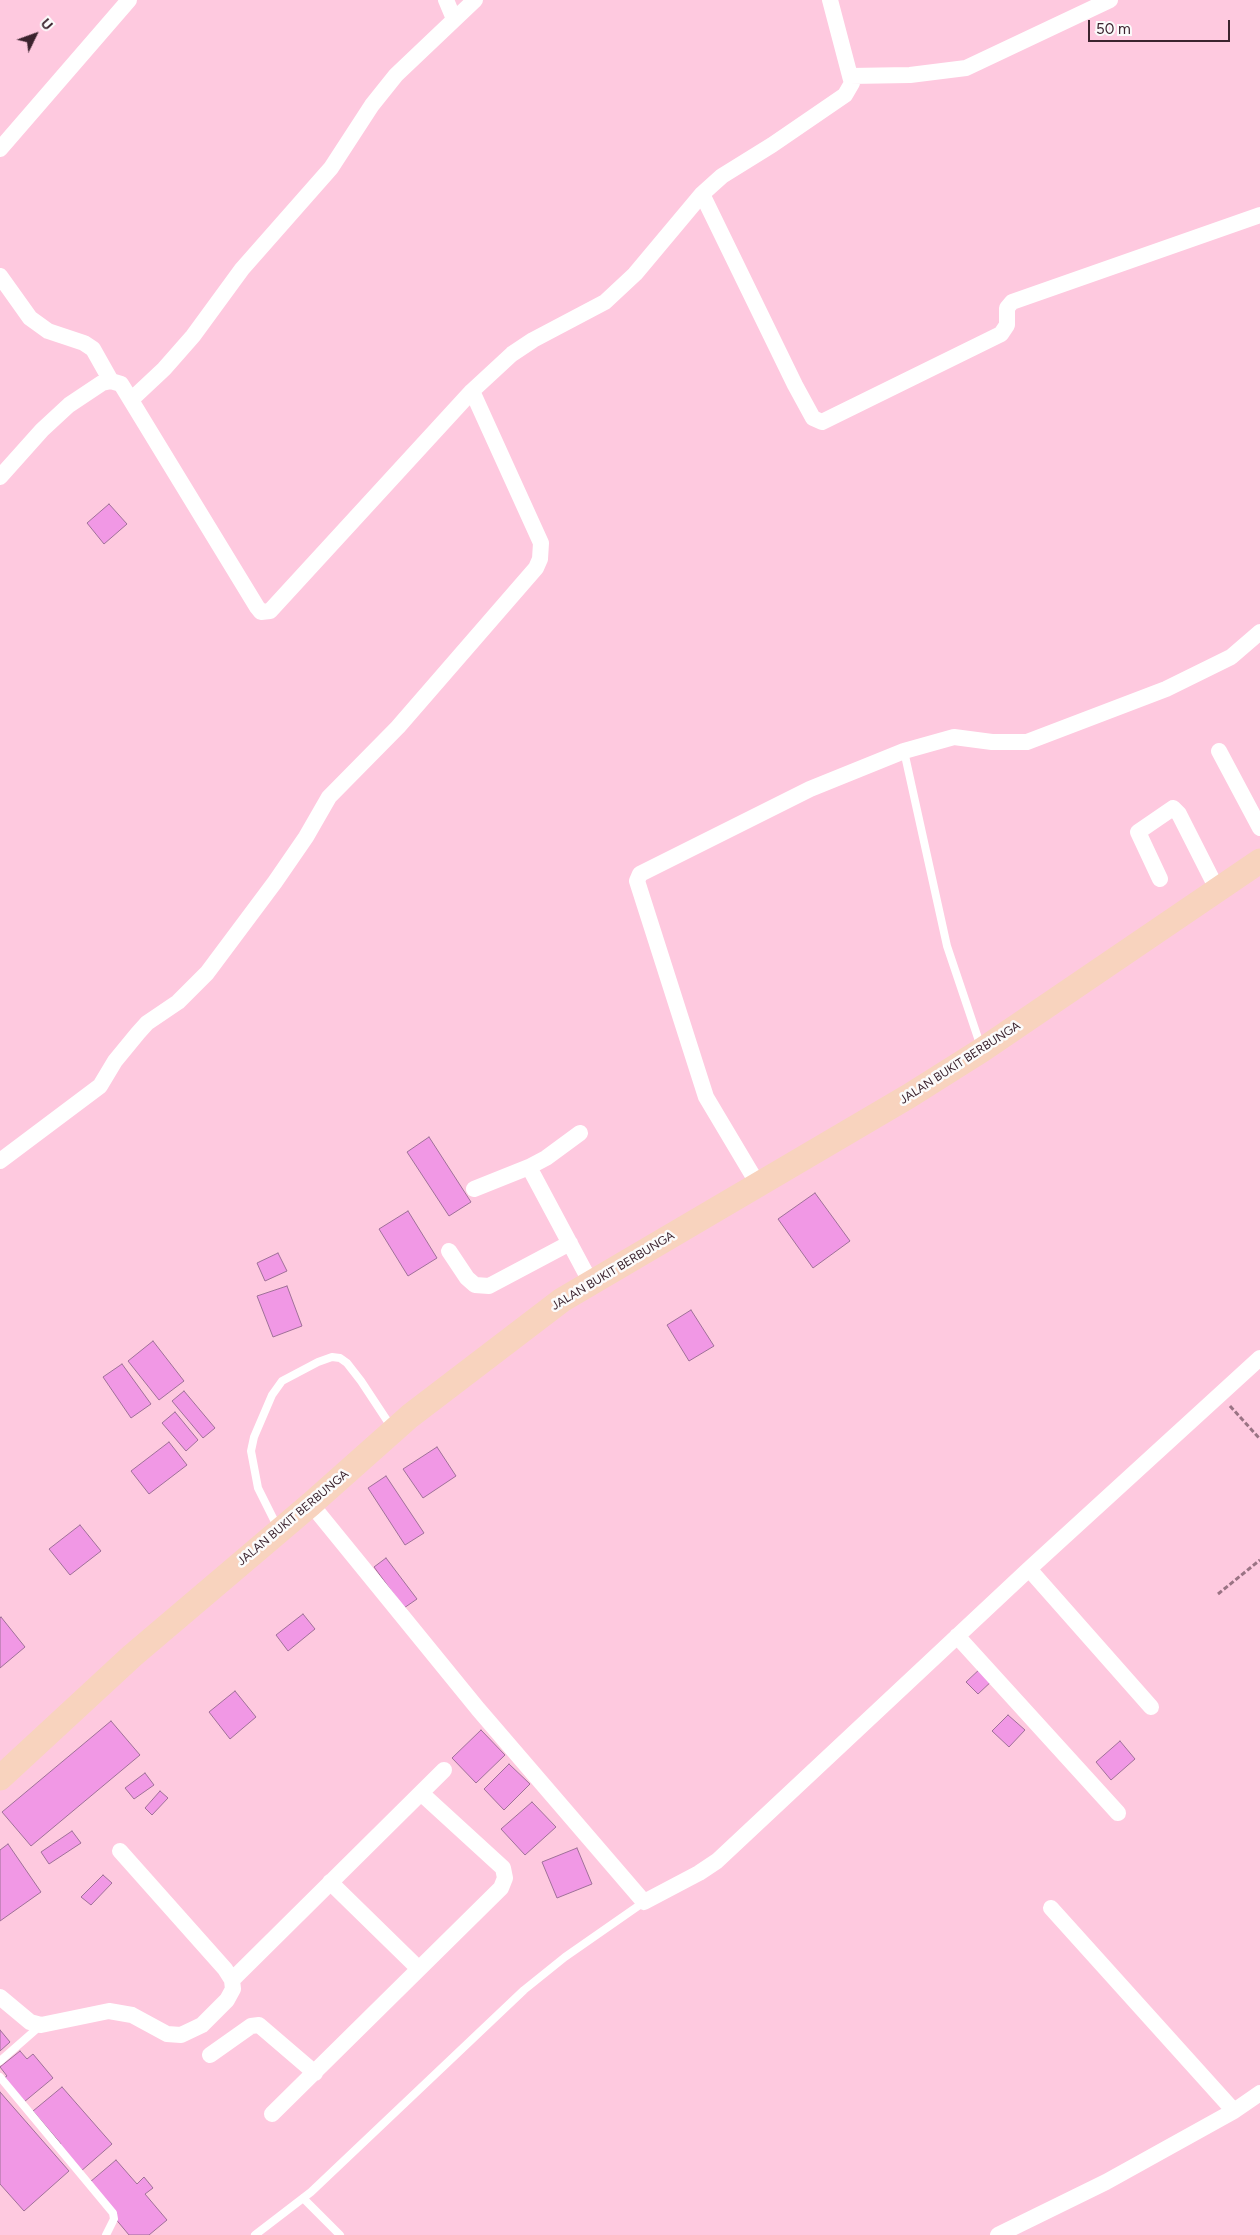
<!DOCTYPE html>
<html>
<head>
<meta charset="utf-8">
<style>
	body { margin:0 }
	#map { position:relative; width:1260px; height:2235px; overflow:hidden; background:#fec9df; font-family:Figtree,sans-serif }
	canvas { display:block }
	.north { position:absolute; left:10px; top:10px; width:50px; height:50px; -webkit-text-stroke:4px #fbfbfb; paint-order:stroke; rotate:48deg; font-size:14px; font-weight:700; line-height:20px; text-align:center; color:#3b232e }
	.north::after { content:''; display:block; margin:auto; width:18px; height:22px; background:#3b232e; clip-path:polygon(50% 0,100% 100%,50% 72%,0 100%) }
	.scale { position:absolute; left:1088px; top:20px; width:142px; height:22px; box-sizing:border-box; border:2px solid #3b232e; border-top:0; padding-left:6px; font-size:15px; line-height:18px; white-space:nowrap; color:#3b232e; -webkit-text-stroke:4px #fbfbfb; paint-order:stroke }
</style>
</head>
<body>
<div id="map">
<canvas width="1260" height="2235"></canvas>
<div class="north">U</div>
<div class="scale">50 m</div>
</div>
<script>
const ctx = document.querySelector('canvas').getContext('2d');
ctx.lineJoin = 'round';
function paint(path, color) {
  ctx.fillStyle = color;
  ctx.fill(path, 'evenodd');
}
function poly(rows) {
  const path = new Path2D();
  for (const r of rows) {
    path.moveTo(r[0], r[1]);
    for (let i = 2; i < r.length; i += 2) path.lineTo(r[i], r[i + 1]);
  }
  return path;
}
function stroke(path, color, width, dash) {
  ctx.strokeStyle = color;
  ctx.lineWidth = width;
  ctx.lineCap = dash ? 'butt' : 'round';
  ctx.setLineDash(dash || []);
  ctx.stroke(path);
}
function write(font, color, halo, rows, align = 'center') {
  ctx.font = font + ' Figtree,sans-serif';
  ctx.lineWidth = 5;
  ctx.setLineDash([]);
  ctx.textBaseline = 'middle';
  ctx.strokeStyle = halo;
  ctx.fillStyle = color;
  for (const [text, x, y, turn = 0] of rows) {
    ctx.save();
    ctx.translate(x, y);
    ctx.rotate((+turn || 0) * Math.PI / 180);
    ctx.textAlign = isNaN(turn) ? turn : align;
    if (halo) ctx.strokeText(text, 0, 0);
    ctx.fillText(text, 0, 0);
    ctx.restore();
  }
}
const building = poly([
	[109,504,127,524,104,544,87,523,109,504],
	[429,1137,471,1202,449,1216,407,1152,429,1137],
	[815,1193,850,1241,813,1268,778,1219,815,1193],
	[408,1211,437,1258,408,1276,379,1229,408,1211],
	[278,1253,287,1271,265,1281,257,1263,278,1253],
	[287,1286,302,1326,273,1337,257,1296,287,1286],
	[691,1310,714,1346,689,1361,667,1325,691,1310],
	[153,1341,184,1381,159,1400,128,1361,153,1341],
	[122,1364,151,1404,131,1418,103,1377,122,1364],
	[184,1391,215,1428,203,1438,172,1401,184,1391],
	[175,1412,198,1440,186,1451,162,1423,175,1412],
	[169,1442,187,1465,149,1494,131,1471,169,1442],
	[437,1447,456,1476,423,1498,403,1469,437,1447],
	[386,1476,424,1533,405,1545,368,1488,386,1476],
	[80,1525,101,1551,70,1575,49,1549,80,1525],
	[386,1558,417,1599,404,1608,374,1567,386,1558],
	[303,1614,315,1629,288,1651,276,1635,303,1614],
	[1,1617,25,1647,0,1668,0,1618,1,1617],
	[982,1667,994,1679,978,1694,966,1682,982,1667],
	[235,1691,256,1717,230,1739,209,1712,235,1691],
	[1008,1715,1025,1730,1009,1747,992,1731,1008,1715],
	[111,1721,140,1755,31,1846,2,1812,111,1721],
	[481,1730,505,1755,476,1783,452,1758,481,1730],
	[1120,1741,1135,1759,1111,1780,1096,1762,1120,1741],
	[509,1764,530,1784,504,1810,484,1789,509,1764],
	[145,1773,154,1785,134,1799,125,1788,145,1773],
	[160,1791,168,1798,152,1815,145,1808,160,1791],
	[532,1802,556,1827,525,1855,501,1829,532,1802],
	[72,1831,81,1843,49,1864,41,1852,72,1831],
	[8,1844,41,1892,0,1921,0,1850,8,1844],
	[577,1848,592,1884,557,1898,542,1862,577,1848],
	[103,1875,112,1883,91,1905,81,1897,103,1875],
	[0,2030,10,2042,0,2051,0,2030],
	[20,2051,27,2059,33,2054,53,2078,24,2102,4,2078,7,2076,0,2067,20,2051],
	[62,2087,112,2144,80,2172,58,2147,61,2144,33,2111,62,2087],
	[0,2092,69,2171,24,2211,0,2184,0,2092],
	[116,2160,137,2184,144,2177,153,2188,145,2194,167,2220,149,2235,129,2235,114,2217,117,2214,90,2182,116,2160]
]);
const path = poly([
	[1230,1406,1260,1439],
	[1218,1594,1260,1560]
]);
const service = poly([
	[904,751,947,946,981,1047],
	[278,1528,258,1488,251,1451,254,1437,272,1395,282,1381,318,1362,332,1357,340,1358,347,1363,361,1381,392,1428],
	[0,2061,40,2026],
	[0,2077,113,2213,114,2219,106,2235],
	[303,2198,340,2235],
	[255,2235,311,2192,524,1990,565,1957,644,1902]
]);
const minor = poly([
	[446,0,454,19],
	[830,0,850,76,910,75,966,68,1110,0],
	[0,149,129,0],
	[702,194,795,385,813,418,822,422,1001,334,1007,325,1007,308,1012,302,1260,215],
	[0,276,30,318,48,331,84,343,93,349,111,381],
	[132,399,164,369,193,336,242,269,331,168,372,105,396,75,475,0],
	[0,477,42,430,69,405,102,383,111,381,121,384,257,607,261,612,270,611,472,391,512,354,533,340,605,302,635,274,702,194,722,176,772,145,845,95,852,83,850,76],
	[1219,751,1260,828],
	[1160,879,1138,832,1173,808,1179,814,1218,891],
	[0,1161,100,1086,115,1061,138,1033,147,1023,178,1002,207,973,275,882,306,837,329,797,398,727,536,568,540,559,541,543,472,391],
	[529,1167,591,1283],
	[759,1186,706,1097,637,881,640,874,810,789,904,751,954,737,992,742,1027,742,1166,689,1231,657,1260,632],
	[474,1189,529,1167,546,1158,580,1133],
	[449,1251,467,1278,475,1285,489,1286,570,1243],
	[311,1504,478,1709,644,1902,699,1873,717,1861,1029,1569,1260,1358],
	[1029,1569,1151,1707],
	[957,1636,1118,1813],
	[330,1882,419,1969],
	[1051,1908,1234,2111],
	[232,1980,444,1770],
	[0,1997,30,2022,41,2025,109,2011,132,2015,167,2034,181,2035,202,2025,227,2000,233,1989,232,1980,225,1969,120,1851],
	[210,2055,251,2026,259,2025,315,2073],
	[272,2114,501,1888,505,1878,503,1868,421,1793],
	[998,2235,1106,2182,1234,2111,1260,2093]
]);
const primary = poly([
	[0,1778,132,1656,311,1504,410,1416,562,1300,909,1096,982,1050,1260,861]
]);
const streetNames = [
	["JALAN BUKIT BERBUNGA",960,1063,-33],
	["JALAN BUKIT BERBUNGA",613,1271,-31],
	["JALAN BUKIT BERBUNGA",293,1518,-40]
];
paint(building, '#f198e5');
stroke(building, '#9f7098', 1);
stroke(path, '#9a7384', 3, [5, 2.5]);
stroke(service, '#fff', 8);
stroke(minor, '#fff', 16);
stroke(primary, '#f8d3be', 25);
write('12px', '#3b232e', '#fbfbfb', streetNames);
</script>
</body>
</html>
